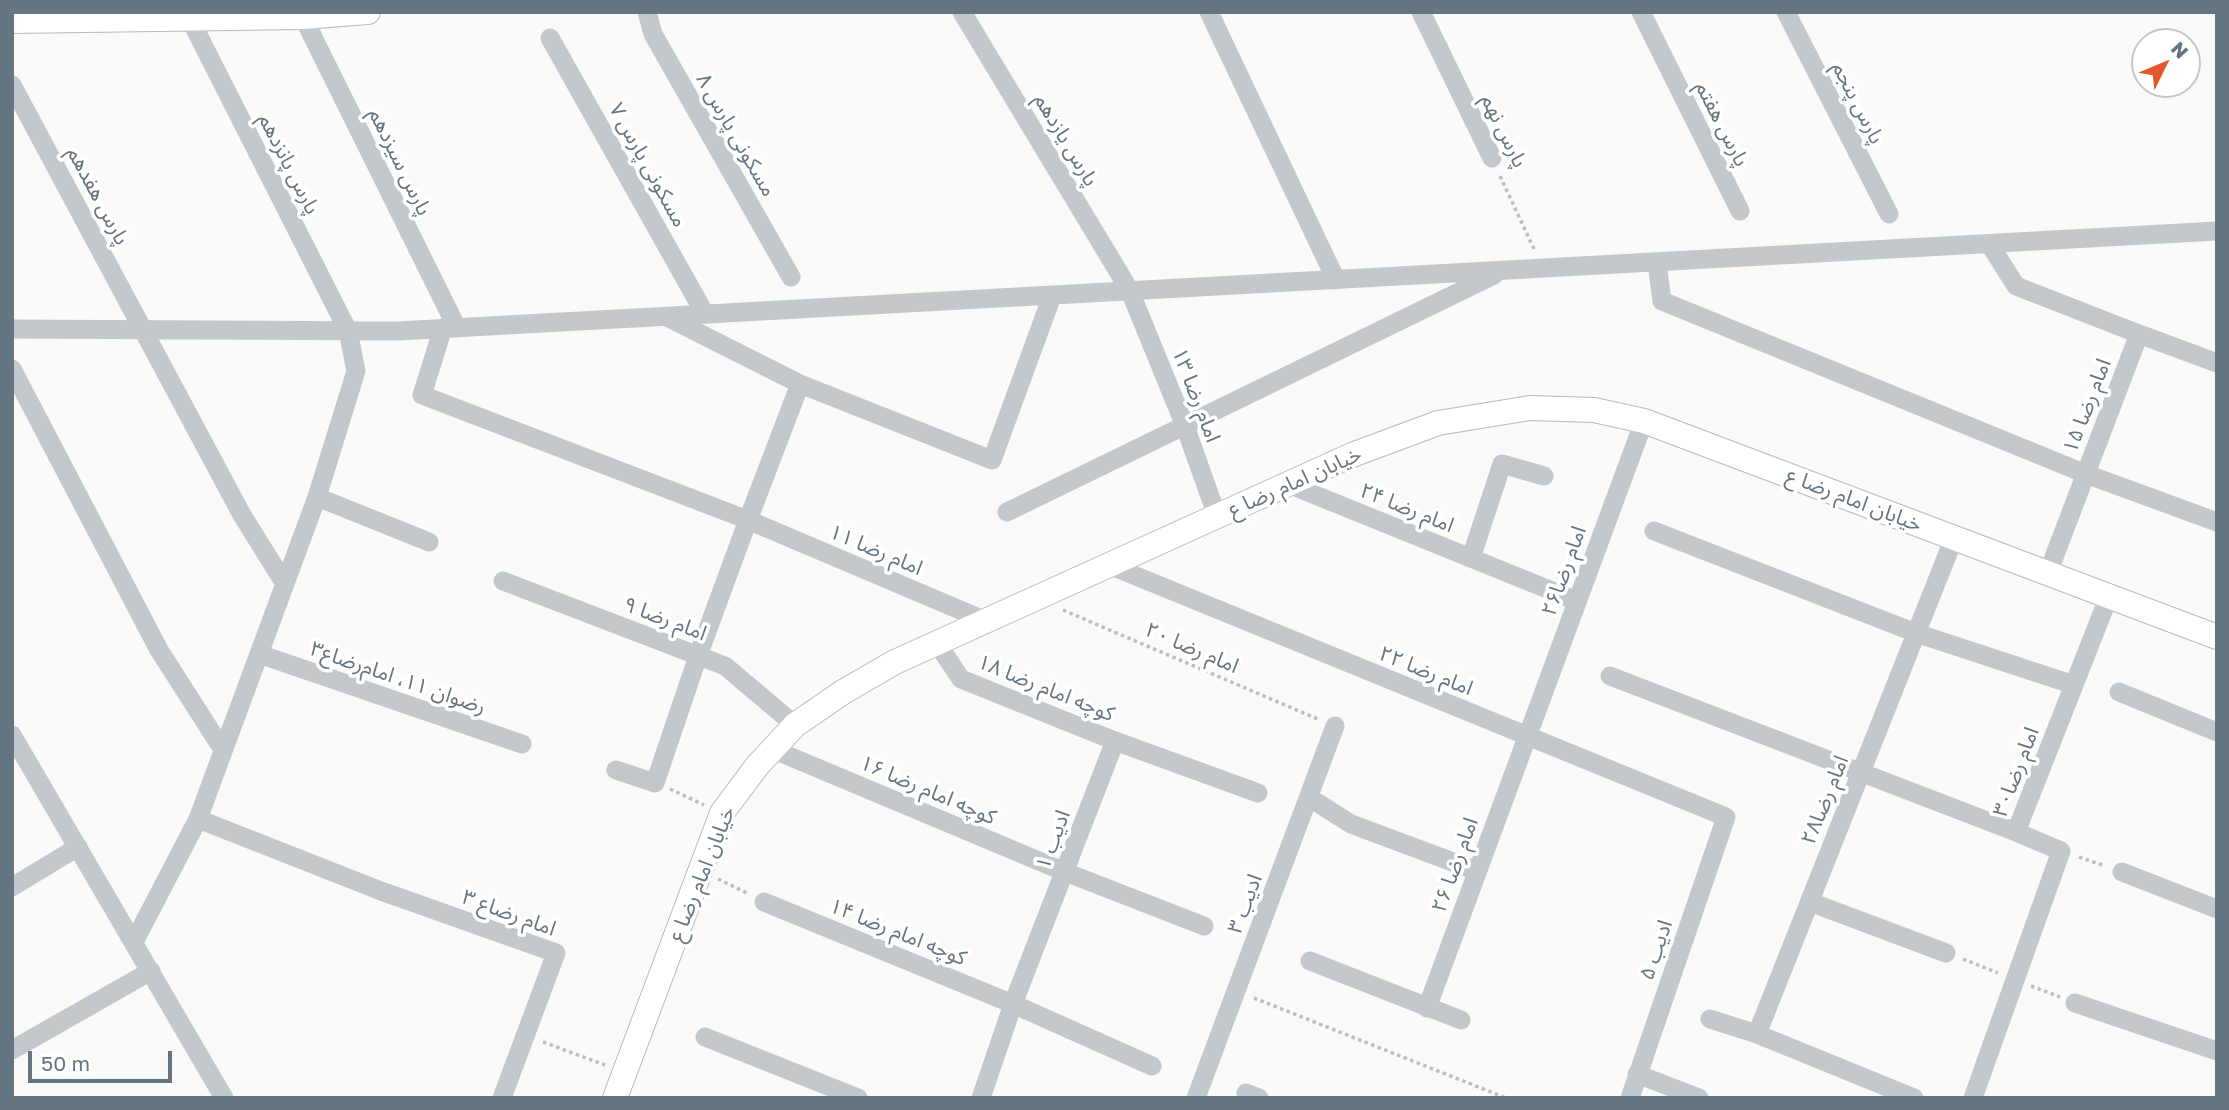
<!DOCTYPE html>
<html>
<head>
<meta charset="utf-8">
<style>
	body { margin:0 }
	#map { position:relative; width:2229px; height:1110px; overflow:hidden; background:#fafaf8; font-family:"Golos Text",sans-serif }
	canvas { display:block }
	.frame { position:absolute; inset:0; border:14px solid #657683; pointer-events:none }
	.north { position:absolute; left:2131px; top:28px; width:70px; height:70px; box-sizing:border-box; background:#fff; border:2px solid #c1c8cd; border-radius:50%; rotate:47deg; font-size:19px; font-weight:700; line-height:28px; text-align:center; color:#657683 }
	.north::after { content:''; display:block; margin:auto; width:24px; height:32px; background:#e4572e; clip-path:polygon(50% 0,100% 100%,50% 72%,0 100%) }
	.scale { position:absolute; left:28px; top:1051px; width:144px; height:32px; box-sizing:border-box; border:4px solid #657683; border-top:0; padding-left:9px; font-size:21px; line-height:24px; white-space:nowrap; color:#657683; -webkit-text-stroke:5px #fff; paint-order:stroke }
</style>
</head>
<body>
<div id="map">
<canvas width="2229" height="1110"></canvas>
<div class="frame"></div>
<div class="north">N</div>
<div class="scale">50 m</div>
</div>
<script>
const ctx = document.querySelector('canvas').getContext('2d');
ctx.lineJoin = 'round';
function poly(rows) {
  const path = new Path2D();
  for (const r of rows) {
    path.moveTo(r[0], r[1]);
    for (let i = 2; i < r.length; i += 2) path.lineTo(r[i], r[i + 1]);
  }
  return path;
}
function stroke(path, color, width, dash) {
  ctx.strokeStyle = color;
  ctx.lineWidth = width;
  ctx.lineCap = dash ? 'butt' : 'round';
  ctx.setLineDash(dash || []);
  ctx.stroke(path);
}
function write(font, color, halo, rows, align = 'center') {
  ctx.font = font + ' "Golos Text","Noto Sans Arabic",sans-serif';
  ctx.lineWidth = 7;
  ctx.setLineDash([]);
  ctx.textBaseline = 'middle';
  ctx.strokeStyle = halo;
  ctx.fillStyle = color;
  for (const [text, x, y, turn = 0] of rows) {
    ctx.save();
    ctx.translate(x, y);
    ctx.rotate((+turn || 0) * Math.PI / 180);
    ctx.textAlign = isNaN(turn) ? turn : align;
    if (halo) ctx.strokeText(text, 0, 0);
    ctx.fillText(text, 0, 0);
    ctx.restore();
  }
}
const path = poly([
	[1500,176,1535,251],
	[1063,610,1320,720],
	[670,789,704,805],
	[2079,857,2105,866],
	[718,879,749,894],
	[1963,959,1998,973],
	[2031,986,2060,997],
	[1254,998,1506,1098],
	[543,1042,605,1065]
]);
const minor = poly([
	[647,12,653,34,791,277],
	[962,12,1130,291,1185,426,1217,516],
	[1209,12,1336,280],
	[1421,12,1492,158],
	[1641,12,1740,211],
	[1786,12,1889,214],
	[303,17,457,328],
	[550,38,705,314],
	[12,85,242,515,285,584],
	[1990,245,2016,286,2139,334],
	[1657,263,1662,301,2086,474,2217,522],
	[667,317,800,384],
	[443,328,422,395,748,520,698,656,655,783,616,770],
	[12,329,398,331,2217,231],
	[12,369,159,650,223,750],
	[1288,484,1577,601],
	[317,497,429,542],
	[1007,512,1494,275],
	[1654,531,1916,633,2074,685],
	[1471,558,1502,464,1544,476],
	[1109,565,1726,817,1630,1098],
	[2048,573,2139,334,2217,363],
	[503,581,725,666,795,725],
	[986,621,748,520,800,384,992,460,1052,296],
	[937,643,961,679,1115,741],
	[259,654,522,744],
	[1610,676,2016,832],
	[2119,692,2217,732],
	[12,735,224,1098],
	[772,749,1065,872,1204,926],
	[1310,798,1351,824,1477,871],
	[198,819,381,891,556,953,502,1098],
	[2122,872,2217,909],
	[12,887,78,847],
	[764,902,1013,1004,1152,1066],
	[1810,902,1946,953],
	[134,942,198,819,317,497,356,371,348,331,190,19],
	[1310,961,1461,1020],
	[2075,1003,2217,1051],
	[1427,1008,1644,421],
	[1710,1019,1757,1034,1954,538],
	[1757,1034,1914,1098],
	[705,1037,858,1098],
	[12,1050,151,971],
	[1637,1074,1699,1098],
	[1246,1093,1259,1098],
	[981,1098,1013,1004,1115,741,1258,793],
	[1196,1098,1335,726],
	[1973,1098,2061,851,2016,832,2109,596]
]);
const major = poly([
	[12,21,303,17,368,12],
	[615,1098,722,813,757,766,795,725,843,692,895,662,1352,455,1438,423,1530,408,1594,410,1644,421,2217,637]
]);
const streetNames = [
	["پارس‌‌ پنجم",1858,103,63],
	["پارس‌‌ هفتم",1722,124,63],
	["پارس‌‌ نهم",1504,131,64],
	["مسکونی پارس ۸",736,135,60],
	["پارس‌‌ یازدهم",1066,140,59],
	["پارس‌ سیزدهم",400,162,64],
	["پارس‌ پانزدهم",289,164,63],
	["مسکونی ‌پارس ۷",648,165,61],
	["پارس‌ هفدهم",98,196,62],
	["امام رضا ۱۳",1196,395,69],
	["۱۵ امام رضا",2087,406,-69],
	["خیابان امام رضا ع",1295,482,-24],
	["خیابان امام رضا ع",1854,500,21],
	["امام رضا ۲۴",1407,508,22],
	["امام رضا ۱۱",876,550,23],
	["امام رضا۲۶",1564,571,-70],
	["امام رضا ۹",665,619,21],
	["امام رضا ۲۰",1192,648,23],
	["امام رضا ۲۲",1426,671,22],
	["رضوان ۱۱، امام‌رضا‌ع‌۳",398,678,19],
	["کوچه امام رضا ۱۸",1046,688,22],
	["امام رضا۳۰",2016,772,-69],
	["کوچه امام رضا ۱۶",928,790,23],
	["امام رضا۲۸",1825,800,-68],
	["ادیب ۱",1053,840,-69],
	["امام رضا ۲۶",1455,865,-70],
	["خیابان امام رضا ع",702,874,-68],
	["ادیب ۳",1245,904,-69],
	["امام رضا‌ع ۳",509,913,20],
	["کوچه امام رضا ۱۴",898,932,22],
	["ادیب ۵",1656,950,-71]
];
stroke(major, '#b5babe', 26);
stroke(path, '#bbbfc2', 3.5, [3.5, 3.5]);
stroke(minor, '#c3c8cc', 19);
stroke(major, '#fff', 24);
write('21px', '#657683', '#fff', streetNames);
</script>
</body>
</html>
